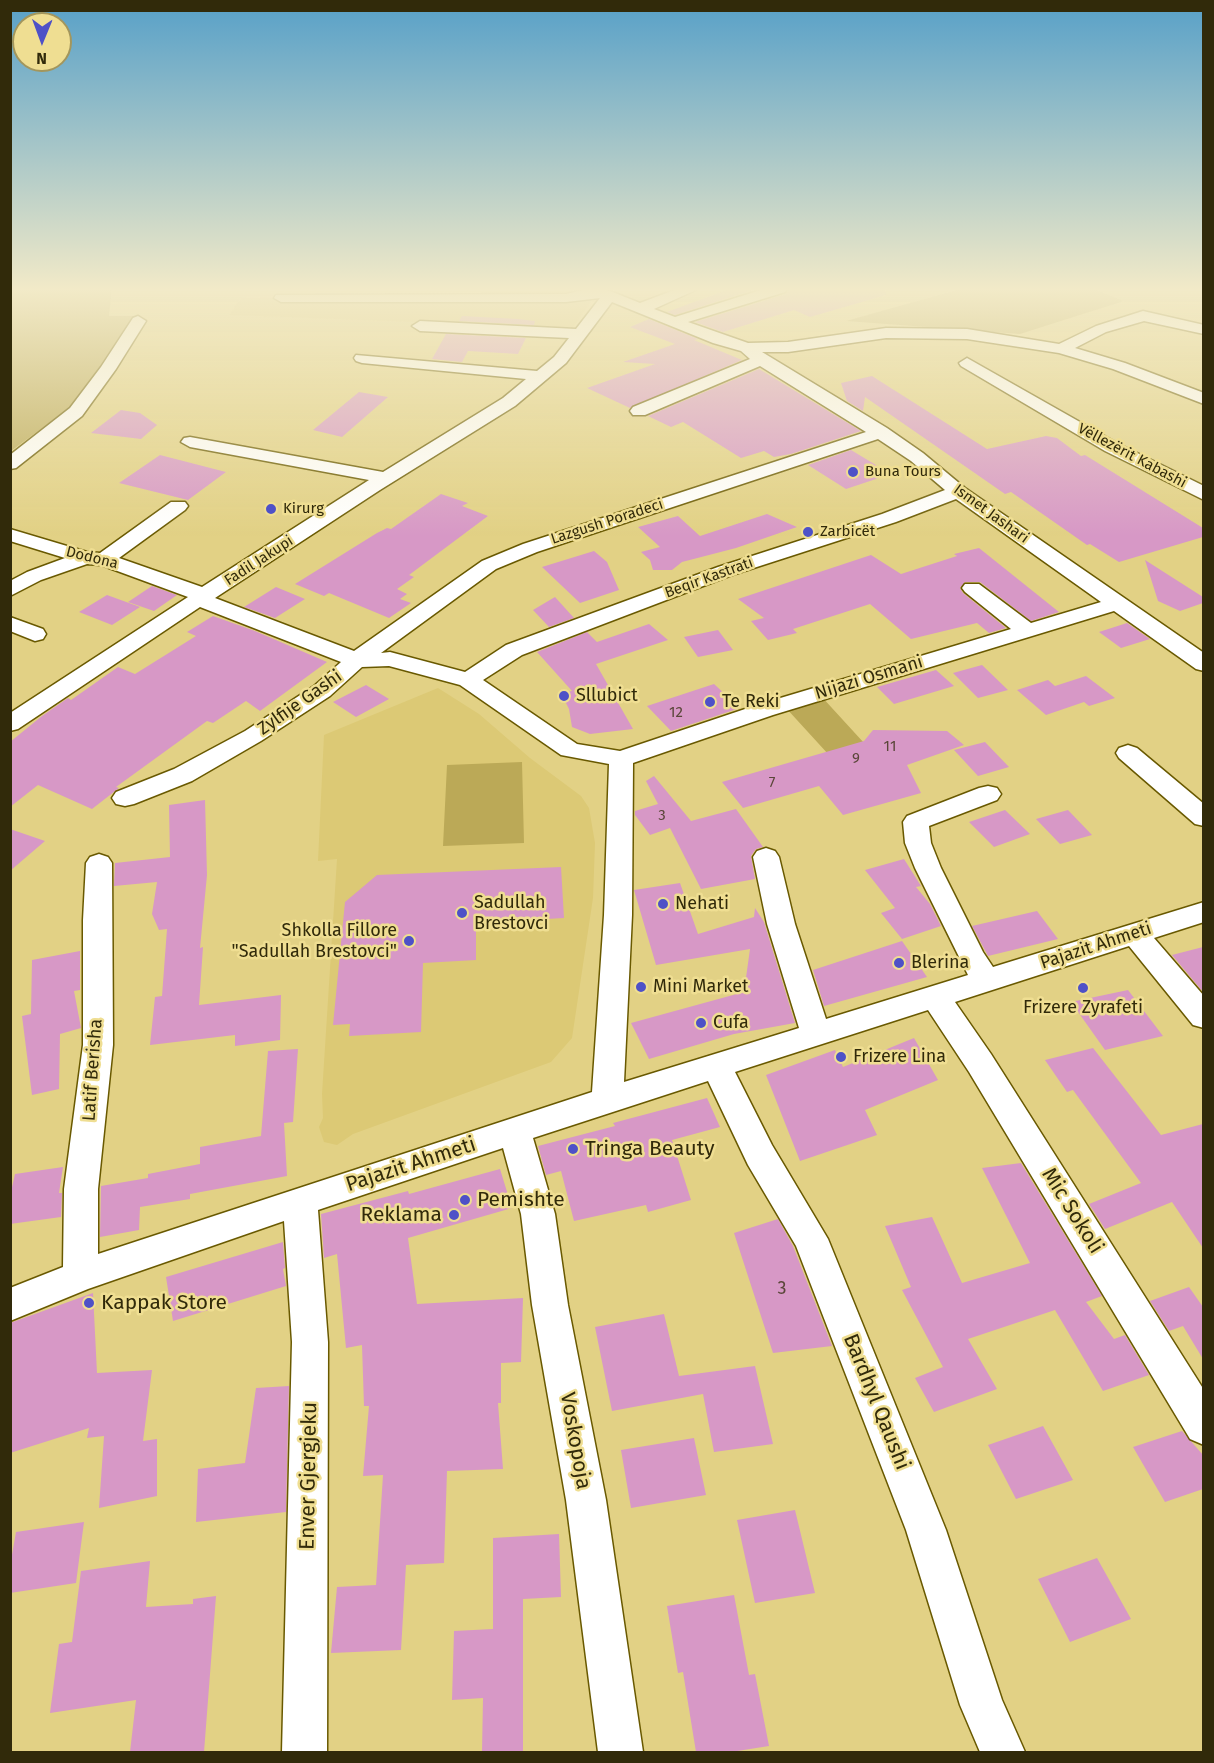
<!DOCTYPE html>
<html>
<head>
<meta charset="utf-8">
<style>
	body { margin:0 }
	#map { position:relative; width:1214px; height:1763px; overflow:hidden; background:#e2d185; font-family:"Fira Sans",sans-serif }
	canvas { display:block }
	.frame { position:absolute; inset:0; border:12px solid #312a0a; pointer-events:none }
	.north { position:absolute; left:12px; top:12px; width:60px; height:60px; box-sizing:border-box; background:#efde92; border:2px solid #a3965c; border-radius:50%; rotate:181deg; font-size:16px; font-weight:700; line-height:24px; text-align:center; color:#312a0a }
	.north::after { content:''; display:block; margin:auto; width:21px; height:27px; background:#4e51c7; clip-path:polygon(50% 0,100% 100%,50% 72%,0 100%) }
</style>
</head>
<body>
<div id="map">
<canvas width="1214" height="1763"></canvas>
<div class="frame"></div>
<div class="north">N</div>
</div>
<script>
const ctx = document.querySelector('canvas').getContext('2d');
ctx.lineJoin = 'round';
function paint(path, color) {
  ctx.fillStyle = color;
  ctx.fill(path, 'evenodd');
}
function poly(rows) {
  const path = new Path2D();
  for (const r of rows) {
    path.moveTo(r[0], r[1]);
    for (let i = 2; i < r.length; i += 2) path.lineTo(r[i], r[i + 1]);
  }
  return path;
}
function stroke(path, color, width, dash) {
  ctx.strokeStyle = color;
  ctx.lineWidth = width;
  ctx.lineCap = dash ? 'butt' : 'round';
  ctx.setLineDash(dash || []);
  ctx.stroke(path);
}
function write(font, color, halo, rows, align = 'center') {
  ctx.font = font + ' "Fira Sans",sans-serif';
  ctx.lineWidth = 5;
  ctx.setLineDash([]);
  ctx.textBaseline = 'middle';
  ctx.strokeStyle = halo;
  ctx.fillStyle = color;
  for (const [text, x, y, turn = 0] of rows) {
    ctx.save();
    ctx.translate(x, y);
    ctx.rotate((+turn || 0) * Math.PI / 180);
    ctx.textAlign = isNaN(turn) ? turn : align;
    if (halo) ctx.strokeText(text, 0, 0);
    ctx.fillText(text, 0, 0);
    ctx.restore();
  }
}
const built = poly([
	[586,294,592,300,573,328,229,315,241,298],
	[438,688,479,714,530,758,581,796,589,808,595,843,593,898,572,1038,551,1062,353,1134,337,1145,324,1142,319,1127,323,1118,322,1094,337,859,318,861,324,735]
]);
const green = poly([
	[11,289,112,289,109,316,138,316,84,397,11,451],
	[960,289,1094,289,1124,301,1020,334,846,321],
	[821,696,886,767,850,778,786,708],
	[522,762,524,843,443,846,447,765]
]);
const building = poly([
	[729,289,756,289,675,315,667,312],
	[789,289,885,289,886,295,810,317,794,310,723,332,695,322,786,294],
	[462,316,518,319,535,321,534,325,459,321],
	[649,319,698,339,694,340,742,360,630,408,587,388,655,364,623,362,675,344,630,327],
	[446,334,526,338,518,354,468,351,462,362,432,359],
	[759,369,861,431,791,454,774,457,764,451,741,458,683,422,671,427,648,416],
	[872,376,987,449,1046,436,1057,438,1081,456,1085,455,1203,528,1203,537,1119,562,1090,544,1087,545,1011,492,1005,494,865,397,863,411,847,401,841,383],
	[359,392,388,397,342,437,313,430],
	[121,410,140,413,157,425,141,439,91,433],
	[851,450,891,474,846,489,808,465],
	[160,455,226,472,188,500,119,483],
	[441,494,468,503,462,506,488,516,409,575,414,577,397,589,407,594,400,599,411,603,389,618,329,593,324,596,295,584,377,533,387,528,391,529],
	[767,514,797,527,736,548,682,562,672,570,653,570,650,560,641,552,660,547,638,527,678,516,700,536],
	[979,548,1059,612,1031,621,980,582,965,582,960,588,963,593,1006,628,989,633,977,623,911,639,870,604,793,629,797,633,768,640,751,621,764,618,738,599,871,555,901,574,957,556,954,554],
	[594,551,607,562,619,590,580,603,542,567],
	[1145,560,1203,597,1203,603,1180,611,1158,601],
	[152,586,177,595,154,611,128,602],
	[276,587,305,599,275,618,244,607],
	[107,595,140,607,112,625,79,612],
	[555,597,574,618,549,627,533,610],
	[213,616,255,631,327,662,260,711,246,701,213,723,207,721,116,787,119,788,92,809,38,785,10,807,10,742,42,716,68,698,71,700,118,667,135,674,196,636,187,632],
	[1127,623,1150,639,1121,648,1099,632],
	[649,624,668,640,596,664,633,729,590,734,572,727,569,709,561,693,572,691,537,652,587,632,597,642],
	[718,630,733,650,698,657,684,637],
	[982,665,1008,690,978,698,953,673],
	[936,670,954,686,894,704,877,687],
	[1086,676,1115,698,1089,706,1084,702,1046,715,1017,690,1048,680,1055,686],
	[714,684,740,708,671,731,647,706],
	[366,685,389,699,356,717,333,702],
	[873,730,947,731,964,745,907,765,921,793,843,815,819,786,743,808,722,782,864,741],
	[985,742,1009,767,978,776,954,750],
	[654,776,691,821,736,809,763,847,756,849,751,856,755,879,701,889,670,828,650,835,635,815,635,811,658,804,646,781],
	[205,800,207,875,200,948,203,947,199,1005,281,995,280,1040,235,1046,235,1035,150,1045,155,997,162,996,167,929,159,930,152,914,157,882,114,886,115,863,170,857,169,805],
	[1005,810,1030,834,994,847,969,822],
	[1068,810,1092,835,1060,844,1036,819],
	[10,829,45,841,10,871],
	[904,859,921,886,916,887,930,904,941,926,902,939,881,913,895,908,865,870],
	[561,867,564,918,476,923,476,960,423,963,421,1032,349,1036,350,1024,333,1025,345,902,377,875],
	[680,883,698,934,754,917,755,908,764,922,795,1023,734,1034,649,1059,631,1023,744,992,750,949,656,965,634,890],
	[1037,911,1058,939,988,956,972,926],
	[902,941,927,977,824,1006,813,970],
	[1203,947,1203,992,1172,955],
	[80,951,80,990,74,991,81,1028,60,1034,59,1089,32,1095,22,1016,31,1014,32,960],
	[1128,990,1163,1036,1105,1050,1071,1002],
	[914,1038,938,1080,865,1110,877,1135,800,1161,766,1075,835,1050,843,1067],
	[1093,1048,1161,1135,1203,1124,1203,1248,1172,1202,1105,1229,1089,1204,1141,1183,1073,1090,1067,1092,1045,1060],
	[298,1049,293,1122,284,1123,287,1176,190,1194,190,1199,140,1207,139,1230,100,1237,101,1186,148,1178,148,1174,200,1164,200,1147,261,1136,268,1051],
	[707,1098,720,1127,672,1140,691,1200,648,1212,646,1205,574,1221,561,1171,546,1175,538,1146,615,1126,613,1123],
	[1021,1163,1102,1296,1086,1302,1114,1339,1125,1335,1149,1375,1103,1391,1055,1310,968,1339,997,1389,934,1412,915,1378,943,1367,902,1290,911,1287,885,1226,932,1217,962,1283,1030,1263,982,1168],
	[63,1167,59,1193,62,1193,61,1217,10,1224,10,1196,15,1174],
	[500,1169,512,1208,408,1238,417,1304,523,1298,521,1362,501,1363,501,1403,498,1403,503,1469,447,1471,444,1563,406,1565,401,1650,331,1653,337,1587,376,1585,383,1475,363,1476,369,1406,364,1406,362,1345,346,1348,337,1254,324,1258,321,1214,408,1191,409,1194],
	[778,1219,793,1246,832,1346,773,1353,734,1233],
	[283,1242,285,1268,283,1269,286,1286,173,1321,166,1277],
	[1189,1287,1203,1307,1203,1359,1183,1326,1169,1331,1150,1301],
	[93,1293,97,1373,152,1370,143,1441,157,1439,157,1496,99,1508,104,1436,87,1438,89,1428,10,1453,10,1323],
	[664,1314,679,1376,755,1366,773,1444,714,1452,703,1394,612,1411,595,1327],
	[289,1386,286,1512,196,1522,198,1469,245,1463,256,1388],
	[1043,1426,1073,1480,1016,1499,988,1445],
	[1182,1431,1203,1455,1203,1489,1165,1502,1133,1447],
	[694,1438,706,1495,631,1508,621,1450],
	[795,1510,815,1593,755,1603,737,1520],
	[84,1522,76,1583,10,1593,10,1566,16,1532],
	[559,1534,561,1597,523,1599,523,1752,482,1752,483,1698,452,1700,454,1631,493,1629,493,1538],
	[1097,1558,1131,1619,1070,1642,1038,1579],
	[150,1561,146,1607,193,1604,193,1599,216,1596,204,1752,130,1752,136,1700,50,1713,59,1644,72,1642,81,1571],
	[734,1595,749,1675,755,1674,769,1746,731,1752,696,1752,683,1672,678,1673,667,1606]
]);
const minor = poly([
	[587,289,605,289,640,303,677,289,698,289,654,309,675,317,764,289,787,289,785,292,688,322,748,343,788,342,886,328,967,329,1059,344,1096,326,1143,311,1204,325,1204,334,1144,321,1106,332,1075,348,1125,363,1204,393,1204,404,1113,369,1059,353,967,339,886,338,788,352,762,352,887,428,923,453,965,488,1204,653,1204,671,1196,669,1114,611,773,715,633,763,632,915,624,1082,799,1028,767,924,753,857,757,851,766,848,775,851,779,857,795,924,826,1019,968,975,915,868,905,843,903,822,907,816,979,788,988,786,997,788,1001,794,997,800,929,826,931,843,941,868,983,952,993,967,1204,902,1204,922,1154,938,1204,996,1204,1028,1193,1025,1129,946,955,1002,991,1054,1204,1390,1204,1445,1190,1439,969,1072,928,1010,735,1072,772,1145,828,1239,946,1530,1002,1700,1025,1752,980,1752,960,1705,906,1530,796,1246,748,1165,708,1081,533,1138,555,1214,568,1305,606,1500,643,1752,598,1752,566,1500,532,1305,521,1214,503,1148,318,1210,328,1342,327,1752,282,1752,292,1342,284,1221,88,1289,10,1321,10,1288,63,1267,64,1189,83,1045,83,920,86,863,90,857,99,854,108,857,112,863,113,1045,98,1189,98,1254,592,1092,604,915,609,764,561,755,460,685,389,666,362,667,330,696,261,741,192,781,134,804,125,806,116,804,112,798,116,792,174,769,245,731,314,686,341,662,200,607,18,729,10,731,10,713,188,597,101,565,87,564,41,580,10,596,10,581,27,572,65,558,10,541,10,529,87,552,100,553,171,502,185,502,188,506,185,510,119,558,202,587,369,480,190,447,181,442,184,438,190,437,383,472,503,398,526,379,362,363,356,361,354,358,356,355,537,371,554,357,569,338,420,331,412,326,420,321,576,329,600,298,566,302,281,302,274,298,276,295,566,294,587,289],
	[612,302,713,343,741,351,750,359,633,407,630,411,633,415,645,415,760,366,866,432,523,544,482,561,354,651,215,598,380,490,515,406,566,363,612,302],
	[878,439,911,461,945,490,882,514,718,567,506,645,465,672,390,652,381,653,496,569,537,552,878,439],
	[956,499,1101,602,1031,623,979,584,965,584,962,588,965,592,1011,629,757,705,620,751,577,744,483,680,522,655,732,575,896,522,956,499],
	[138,316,146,321,116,369,82,416,16,468,10,469,10,455,70,408,101,367,133,318,138,316],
	[967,358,1117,443,1204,486,1204,500,1105,451,961,366,959,363,967,358],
	[10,617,43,629,46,634,43,639,35,641,10,631,10,617],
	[1128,745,1137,748,1204,804,1204,826,1195,824,1119,758,1116,753,1119,748,1128,745]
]);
const markers = [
	[853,472,6,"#4e51c7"],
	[271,509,6,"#4e51c7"],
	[808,532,6,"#4e51c7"],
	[564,696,6,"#4e51c7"],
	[710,702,6,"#4e51c7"],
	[663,904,6,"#4e51c7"],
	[462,913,6,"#4e51c7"],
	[409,941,6,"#4e51c7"],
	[899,963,6,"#4e51c7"],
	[641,987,6,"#4e51c7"],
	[1083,988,6,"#4e51c7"],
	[701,1023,6,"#4e51c7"],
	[841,1057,6,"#4e51c7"],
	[573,1149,6,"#4e51c7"],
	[465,1200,6,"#4e51c7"],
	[454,1215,6,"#4e51c7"],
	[89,1303,6,"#4e51c7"]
];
const farStreetnames = [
	["Vëllezërit Kabashi",1132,456,28],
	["Ismet Jashari",991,514,36],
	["Lazgush Poradeci",607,522,-18],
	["Dodona",92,558,14],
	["Fadil Jakupi",259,561,-33],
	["Beqir Kastrati",709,578,-20]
];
const farPoinames = [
	["Buna Tours",865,472],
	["Kirurg",283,509],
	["Zarbicët",820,532]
];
const numberNames = [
	["12",676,713],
	["11",890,747],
	["9",856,759],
	["7",772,783],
	["3",662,816]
];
const streetNames = [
	["Nijazi Osmani",869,678,-17],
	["Zylfije Gashi",300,703,-35],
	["Pajazit Ahmeti",1096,946,-18],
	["Latif Berisha",93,1070,-86]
];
const poiNames = [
	["Sllubict",576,696],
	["Te Reki",722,702],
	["Sadullah",474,903],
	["Brestovci",474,924],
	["Nehati",675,904],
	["Shkolla Fillore",397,931,"right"],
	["\"Sadullah Brestovci\"",397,952,"right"],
	["Blerina",911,963],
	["Mini Market",653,987],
	["Frizere Zyrafeti",1083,1008,"center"],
	["Cufa",713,1023],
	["Frizere Lina",853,1057]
];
const nearNumbernames = [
	["3",782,1289]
];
const nearPoinames = [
	["Tringa Beauty",585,1149],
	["Pemishte",477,1200],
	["Reklama",442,1215,"right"],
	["Kappak Store",101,1303]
];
const nearStreetnames = [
	["Pajazit Ahmeti",411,1165,-18],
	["Mic Sokoli",1072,1211,58],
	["Bardhyl Qaushi",876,1402,68],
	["Voskopoja",575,1441,80],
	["Enver Gjergjeku",309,1476,-89]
];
paint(built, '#dcc975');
paint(green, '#bba957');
paint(building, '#d798c6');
stroke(minor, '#695900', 3);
paint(minor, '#fff');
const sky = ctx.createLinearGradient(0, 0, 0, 536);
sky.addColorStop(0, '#57a0c8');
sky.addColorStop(0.54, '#f2eac8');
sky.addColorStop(1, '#f2eac800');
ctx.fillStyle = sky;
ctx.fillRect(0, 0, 1214, 536);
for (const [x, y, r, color] of markers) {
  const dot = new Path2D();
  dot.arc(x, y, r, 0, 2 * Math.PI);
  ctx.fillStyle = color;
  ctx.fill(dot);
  stroke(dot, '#efde92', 2);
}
write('15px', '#312a0a', '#efde92', farStreetnames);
write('15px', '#312a0a', '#efde92', farPoinames, 'left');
write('15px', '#5a4639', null, numberNames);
write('18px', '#312a0a', '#efde92', streetNames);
write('18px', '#312a0a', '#efde92', poiNames, 'left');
write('18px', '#5a4639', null, nearNumbernames);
write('21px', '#312a0a', '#efde92', nearPoinames, 'left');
write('21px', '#312a0a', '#efde92', nearStreetnames);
</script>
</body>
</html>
